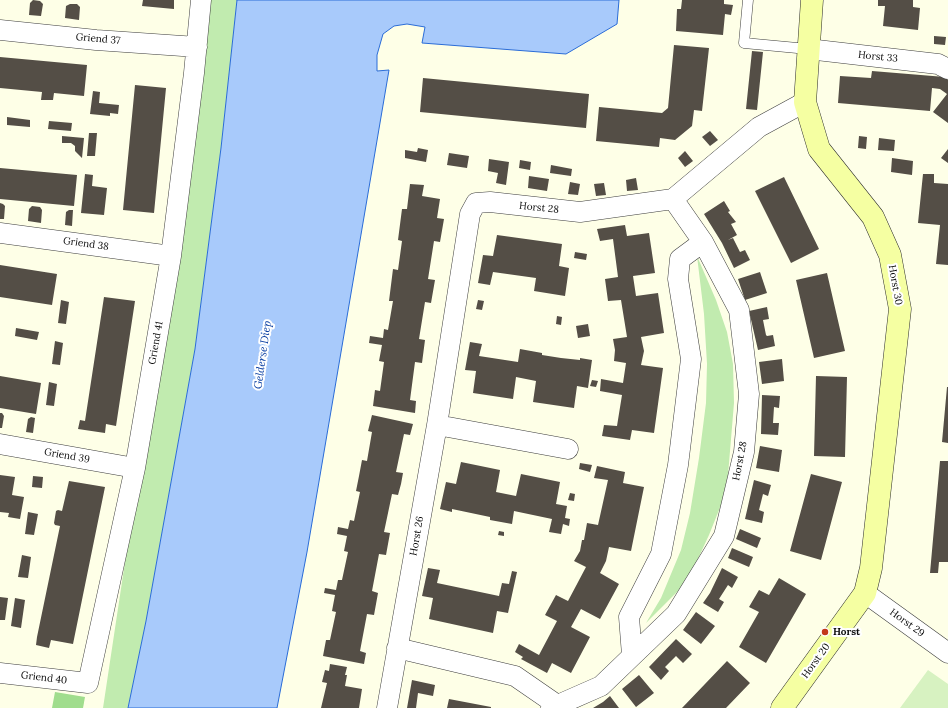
<!DOCTYPE html>
<html>
<head>
<meta charset="utf-8">
<style>
	body { margin:0 }
	canvas { display:block; background:#feffe7 }
</style>
</head>
<body>
<canvas width="948" height="708"></canvas>
<script>
const ctx = document.querySelector('canvas').getContext('2d');
ctx.lineJoin = 'round';
function paint(path, color) {
  ctx.fillStyle = color;
  ctx.fill(path, 'evenodd');
}
function poly(rows) {
  const path = new Path2D();
  for (const r of rows) {
    path.moveTo(r[0], r[1]);
    for (let i = 2; i < r.length; i += 2) path.lineTo(r[i], r[i + 1]);
  }
  return path;
}
function stroke(path, color, width, dash) {
  ctx.strokeStyle = color;
  ctx.lineWidth = width;
  ctx.lineCap = dash ? 'butt' : 'round';
  ctx.setLineDash(dash || []);
  ctx.stroke(path);
}
function write(font, color, halo, rows, align = 'center') {
  ctx.font = font + ' Lora,serif';
  ctx.lineWidth = 4;
  ctx.setLineDash([]);
  ctx.textBaseline = 'middle';
  ctx.strokeStyle = halo;
  ctx.fillStyle = color;
  for (const [text, x, y, turn = 0] of rows) {
    ctx.save();
    ctx.translate(x, y);
    ctx.rotate((+turn || 0) * Math.PI / 180);
    ctx.textAlign = isNaN(turn) ? turn : align;
    if (halo) ctx.strokeText(text, 0, 0);
    ctx.fillText(text, 0, 0);
    ctx.restore();
  }
}
const green = poly([
	[206,0,237,0,221,148,195,349,146,621,128,708,103,708,147,416],
	[697,256,716,300,727,332,733,364,734,403,728,475,721,505,709,535,696,563,679,590,646,623,661,598,681,550,690,513,699,458,706,403,707,364,704,314]
]);
const forest = poly([
	[55,692,85,697,83,708,52,708]
]);
const pitch = poly([
	[928,670,948,684,948,708,900,708]
]);
const water = poly([
	[237,0,619,0,617,24,566,54,422,43,425,27,407,24,394,26,383,34,377,55,377,71,389,70,307,552,277,708,128,708,146,621,195,349,221,148,237,0]
]);
const building = poly([
	[33,0,40,1,43,4,41,16,29,15,30,3],
	[143,0,174,0,174,9,142,6],
	[682,0,724,0,724,4,733,5,731,15,725,14,723,35,676,31,677,9,681,9],
	[878,0,913,0,913,7,920,8,918,30,883,26,885,6,878,6],
	[70,4,77,4,80,7,79,20,65,18,66,6],
	[934,36,946,37,945,45,934,44],
	[674,45,709,48,702,111,694,110,692,126,675,140,660,138,659,147,596,141,599,107,662,113,668,108],
	[752,51,763,52,757,110,746,109],
	[0,57,87,65,84,96,54,93,53,100,41,100,42,92,0,88],
	[872,71,945,77,948,80,948,123,933,112,947,94,940,89,932,88,930,111,838,103,840,76,871,78],
	[423,78,589,94,586,128,420,112],
	[135,85,166,88,154,213,123,210],
	[93,91,100,92,99,103,119,105,118,114,110,113,110,116,90,114],
	[7,117,30,120,30,127,7,125],
	[49,121,72,123,71,131,48,129],
	[710,131,718,140,710,146,702,137],
	[89,133,97,133,95,156,87,156],
	[62,136,84,138,82,158,75,151,75,146,71,143,62,143],
	[859,136,867,137,866,149,858,148],
	[879,138,895,140,894,151,878,150],
	[418,148,428,150,426,162,405,158,405,150,417,152],
	[948,149,948,163,941,158],
	[685,151,693,161,685,167,678,158],
	[449,153,469,156,467,168,447,165],
	[892,158,913,161,912,175,891,172],
	[489,159,509,162,506,185,496,183,498,173,488,171],
	[520,160,531,162,530,170,519,168],
	[551,165,572,169,571,176,550,173],
	[0,168,77,175,74,206,0,199],
	[85,174,93,175,92,186,107,188,104,215,81,213],
	[923,174,934,174,934,183,948,184,948,265,936,264,940,225,918,223],
	[529,176,549,179,547,191,528,188],
	[784,177,819,249,791,263,755,191],
	[636,178,638,190,627,191,626,180],
	[570,182,580,184,578,195,568,194],
	[604,183,606,195,596,196,594,184],
	[410,184,424,185,422,196,440,199,437,218,444,219,440,242,434,241,428,279,435,280,431,303,425,302,419,339,425,340,422,363,415,362,410,400,416,401,415,413,373,406,375,390,380,391,384,362,379,361,382,345,369,343,370,336,383,338,384,329,388,330,393,301,389,301,393,269,398,270,402,241,398,240,402,209,407,209],
	[724,201,730,211,728,212,736,222,731,224,737,235,728,240,733,238,740,252,745,250,750,260,734,268,722,243,704,214],
	[0,203,3,204,5,206,4,219,0,219],
	[32,206,40,207,42,210,41,223,28,221,29,209],
	[69,210,73,210,72,226,65,225,66,212],
	[625,225,627,236,649,233,655,273,633,276,636,296,658,293,664,333,641,337,644,351,641,365,663,368,654,433,632,430,630,440,602,436,604,425,617,426,622,395,600,391,601,379,623,383,626,363,614,361,615,350,613,339,627,337,621,300,608,301,605,279,618,277,613,239,600,241,597,229],
	[497,235,562,244,559,266,569,268,565,296,534,291,536,278,493,272,490,285,478,283,483,255,493,256],
	[575,252,587,254,586,260,574,258],
	[0,265,57,274,52,305,0,297],
	[760,272,767,293,745,300,738,279],
	[827,273,845,351,814,358,796,280],
	[104,297,135,301,116,426,106,424,105,433,78,429,80,420,85,421],
	[61,300,69,302,66,324,58,323],
	[478,300,484,301,482,310,476,309],
	[767,307,769,319,763,320,766,335,767,336,773,335,775,346,758,350,749,311],
	[557,316,562,317,561,325,556,324],
	[588,324,590,336,578,338,576,326],
	[16,328,39,332,37,340,15,336],
	[55,341,63,343,60,365,52,364],
	[470,342,482,344,479,356,518,362,520,349,542,353,542,355,561,358,580,360,580,358,592,360,588,388,577,386,574,408,533,402,536,381,516,377,513,399,473,393,476,371,465,370],
	[782,359,784,381,762,384,759,362],
	[0,376,41,383,36,414,0,408],
	[816,376,847,377,845,457,814,456],
	[592,380,598,381,596,387,590,386],
	[49,382,57,384,54,406,46,405],
	[947,387,948,387,948,443,942,442],
	[762,395,780,396,779,408,774,407,773,423,779,423,778,435,761,434],
	[0,413,2,413,4,416,2,428,0,428],
	[372,415,413,424,410,435,404,434,396,472,403,473,401,484,398,495,392,494,384,532,390,533,386,555,379,554,372,591,378,593,374,615,367,614,360,651,366,653,364,664,323,656,326,640,330,640,336,612,332,611,335,595,324,593,325,588,336,590,338,580,342,580,348,552,344,551,347,536,337,534,338,527,348,529,350,520,354,521,360,492,356,491,359,476,362,460,367,461,372,432,368,431],
	[31,417,35,418,33,433,26,432,28,419],
	[760,446,782,450,779,472,756,468],
	[940,461,948,461,948,562,939,562,938,573,930,573],
	[461,462,500,470,496,492,516,496,521,474,560,482,556,504,567,506,565,518,570,519,569,526,563,524,561,534,549,532,552,519,514,511,512,524,490,520,490,517,452,509,452,512,440,509,446,482,456,484],
	[580,463,592,465,590,472,579,469],
	[597,466,625,472,623,483,644,487,631,551,609,547,606,561,600,573,619,584,600,619,581,609,571,627,590,637,571,673,552,663,547,673,521,659,523,657,515,652,519,644,539,655,557,621,545,615,556,595,568,601,586,567,574,561,580,551,582,540,584,540,587,523,598,525,608,480,594,478],
	[811,474,842,482,821,560,790,551],
	[0,475,15,477,12,495,24,497,20,519,8,517,9,513,0,512],
	[33,476,43,477,42,488,32,487],
	[754,480,771,485,768,496,763,494,759,510,764,512,762,523,745,519],
	[69,481,105,487,73,644,51,640,49,648,36,645,37,637,60,526,55,525,54,523,56,511,58,510,62,511],
	[570,493,575,494,574,501,568,500],
	[28,512,38,514,34,535,25,534],
	[740,529,761,538,757,548,736,539],
	[499,531,504,532,504,536,498,535],
	[732,548,753,557,749,567,728,558],
	[22,555,31,557,28,578,18,577],
	[428,568,440,570,437,583,499,596,502,583,509,584,512,571,517,572,508,613,497,611,493,633,429,619,433,598,422,596],
	[722,568,738,577,732,588,728,585,719,599,724,602,718,612,703,603,710,593],
	[779,578,806,594,766,663,739,647,759,612,749,607,759,590,769,595],
	[0,597,8,598,5,620,0,620],
	[15,598,25,600,21,628,11,626],
	[696,612,715,626,701,644,683,630],
	[676,639,692,654,683,663,676,656,665,667,669,671,661,680,649,667],
	[727,661,750,683,726,708,682,708],
	[330,664,347,667,345,675,347,675,345,686,362,689,359,708,321,708,327,683,322,682,325,670,329,671],
	[639,675,654,693,636,707,622,689],
	[412,680,435,685,433,696,418,693,416,708,407,708],
	[610,696,619,708,593,708,603,702],
	[449,699,491,707,491,708,447,708]
]);
const lane = poly([
	[748,0,744,43,808,49]
]);
const street = poly([
	[0,30,96,40,197,47],
	[808,49,938,64,948,69],
	[0,233,171,256],
	[437,425,568,449],
	[0,444,135,468],
	[865,593,948,653],
	[397,648,515,676,557,705],
	[632,655,629,617,661,554,678,465,691,359,678,279,680,259,703,242],
	[0,673,88,683,135,468,171,256,194,73,201,0],
	[387,708,437,425,470,214,476,203,490,202,580,212,673,199,759,127,805,102],
	[551,708,601,686,676,614,724,536,744,452,749,394,739,310,703,242,673,199]
]);
const secondary = poly([
	[782,708,865,593,871,568,900,309,890,255,873,217,819,149,805,102,812,0]
]);
const markers = [
	[825,632,4,"#c3371a"]
];
const streetNames = [
	["Griend 37",98,39,5],
	["Horst 33",878,57,6],
	["Horst 28",539,208,6],
	["Griend 38",86,244,8],
	["Horst 30",895,285,80],
	["Griend 41",156,343,-80],
	["Griend 39",67,456,10],
	["Horst 28",740,461,-79],
	["Horst 26",417,536,-80],
	["Horst 29",907,623,36],
	["Horst 20",816,661,-54],
	["Griend 40",44,678,7]
];
const poiNames = [
	["Horst",833,632]
];
const waterNames = [
	["Gelderse Diep",263,355,-82]
];
paint(green, '#c1ebaf');
paint(forest, '#a0dd8d');
paint(pitch, '#d7f2c1');
paint(water, '#a8cafb');
stroke(water, '#2a6cd7', 1);
paint(building, '#544e46');
stroke(lane, '#3d3d3d', 11);
stroke(street, '#3d3d3d', 21);
stroke(secondary, '#2c2c2c', 23);
stroke(lane, '#fff', 10);
stroke(street, '#fff', 20);
stroke(secondary, '#f5ffa2', 22);
for (const [x, y, r, color] of markers) {
  const dot = new Path2D();
  dot.arc(x, y, r, 0, 2 * Math.PI);
  ctx.fillStyle = color;
  ctx.fill(dot);
  stroke(dot, '#fff', 1.5);
}
write('10px', '#0a0a0a', '#fff', streetNames);
write('bold 10px', '#0a0a0a', '#fff', poiNames, 'left');
write('italic 11px', '#0c40a3', '#fff', waterNames);
</script>
</body>
</html>
